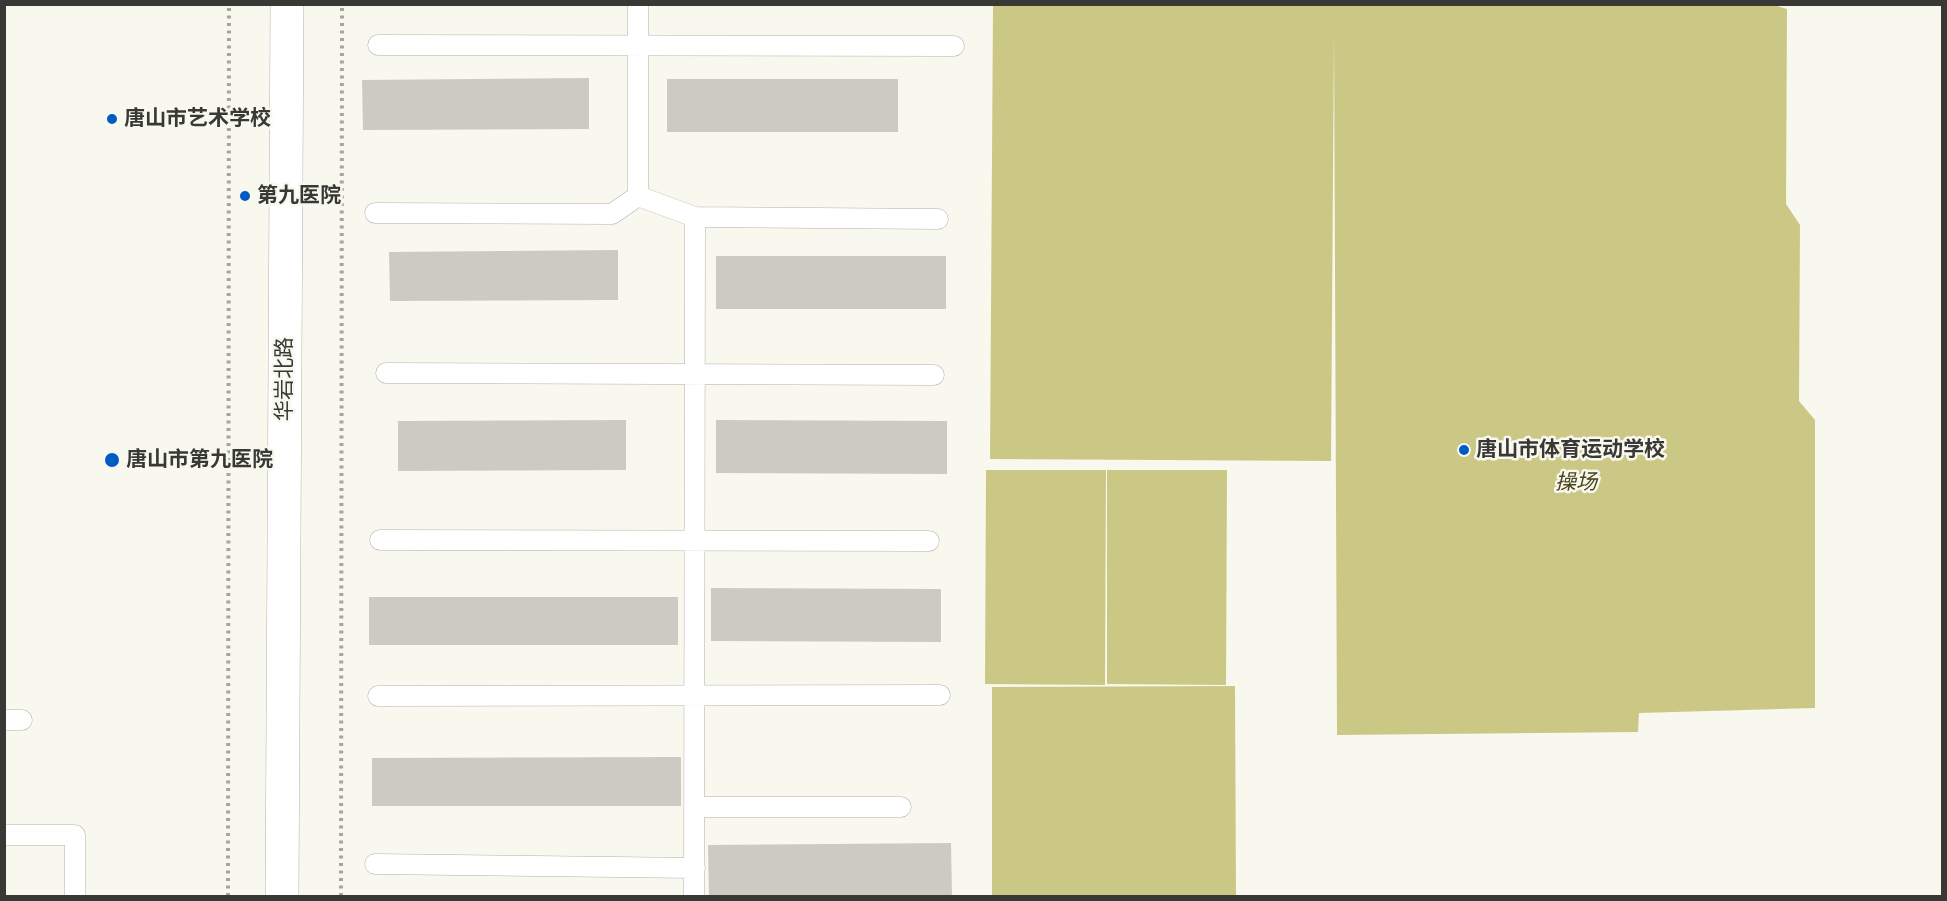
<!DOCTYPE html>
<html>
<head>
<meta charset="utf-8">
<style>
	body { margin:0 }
	#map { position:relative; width:1947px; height:901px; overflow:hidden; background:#f8f8ef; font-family:"Libre Baskerville",serif }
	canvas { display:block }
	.frame { position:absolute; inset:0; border:6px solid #383835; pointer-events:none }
</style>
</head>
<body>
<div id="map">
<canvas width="1947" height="901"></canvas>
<div class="frame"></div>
</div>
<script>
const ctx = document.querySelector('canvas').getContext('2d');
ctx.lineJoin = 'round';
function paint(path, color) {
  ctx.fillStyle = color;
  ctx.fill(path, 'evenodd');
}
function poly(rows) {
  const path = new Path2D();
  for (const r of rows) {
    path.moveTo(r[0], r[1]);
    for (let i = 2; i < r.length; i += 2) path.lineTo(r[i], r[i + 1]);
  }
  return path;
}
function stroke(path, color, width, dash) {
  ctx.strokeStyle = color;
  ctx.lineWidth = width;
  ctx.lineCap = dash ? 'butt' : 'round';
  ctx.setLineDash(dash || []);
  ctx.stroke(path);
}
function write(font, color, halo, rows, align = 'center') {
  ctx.font = font + ' "Libre Baskerville","Noto Sans SC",serif';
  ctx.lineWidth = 5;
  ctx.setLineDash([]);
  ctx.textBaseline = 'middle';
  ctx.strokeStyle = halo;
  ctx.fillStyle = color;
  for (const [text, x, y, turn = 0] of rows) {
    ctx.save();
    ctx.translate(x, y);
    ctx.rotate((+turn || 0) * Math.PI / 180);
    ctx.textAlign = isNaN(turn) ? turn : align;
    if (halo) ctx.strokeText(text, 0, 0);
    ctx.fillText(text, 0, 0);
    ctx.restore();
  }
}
const green = poly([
	[1774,5,1787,9,1786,204,1800,225,1799,401,1815,420,1815,708,1639,713,1638,732,1337,735,1334,33,1331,461,990,459,993,5],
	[986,470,1106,470,1105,685,985,684],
	[1107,470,1227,470,1226,685,1107,684],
	[1235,686,1236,896,992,896,992,687]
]);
const building = poly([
	[589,78,589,129,363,130,362,80],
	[667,79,898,79,898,132,667,132],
	[618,250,618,300,390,301,389,252],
	[716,256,946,256,946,309,716,309],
	[626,420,626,470,398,471,398,421],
	[716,420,947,421,947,474,716,473],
	[711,588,941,589,941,642,711,641],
	[369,597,678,597,678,645,369,645],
	[681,757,681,806,372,806,372,758],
	[951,843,952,896,709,896,708,845]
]);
const path = poly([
	[228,896,229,4],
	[341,896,342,4]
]);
const service = poly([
	[638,4,638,196,695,217,694,896],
	[378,45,954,46],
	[375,213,612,214,638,196],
	[695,217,938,219],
	[386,373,934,375],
	[380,540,929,541],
	[378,696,940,695],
	[4,720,22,720],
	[695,807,901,807],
	[4,835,75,835,75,896],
	[375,864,695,868]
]);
const tertiary = poly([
	[282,896,287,4]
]);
const markers = [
	[112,119,6,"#005cc5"],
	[245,196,6,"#005cc5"],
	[1464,450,6,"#005cc5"],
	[112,460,8,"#005cc5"]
];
const poiNames = [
	["唐山市艺术学校",124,119],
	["第九医院",257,196],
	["唐山市体育运动学校",1476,450],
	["唐山市第九医院",126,460]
];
const streetNames = [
	["华岩北路",285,379,-90]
];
const parkNames = [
	["操场",1576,483]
];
paint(green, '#cbc886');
paint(building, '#cbcbc3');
stroke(service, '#b2b2aa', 21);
stroke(tertiary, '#b2b2aa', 34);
stroke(path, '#a6a6a0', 4, [3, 4.5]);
stroke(service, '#fff', 20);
stroke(tertiary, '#fff', 33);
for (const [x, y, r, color] of markers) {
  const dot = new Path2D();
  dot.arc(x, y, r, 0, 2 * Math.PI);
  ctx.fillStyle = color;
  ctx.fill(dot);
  stroke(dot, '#f8f8ef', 2);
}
write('bold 21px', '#383835', '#f8f8ef', poiNames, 'left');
write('21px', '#383835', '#f8f8ef', streetNames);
write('italic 21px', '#474418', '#f8f8ef', parkNames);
</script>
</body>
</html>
